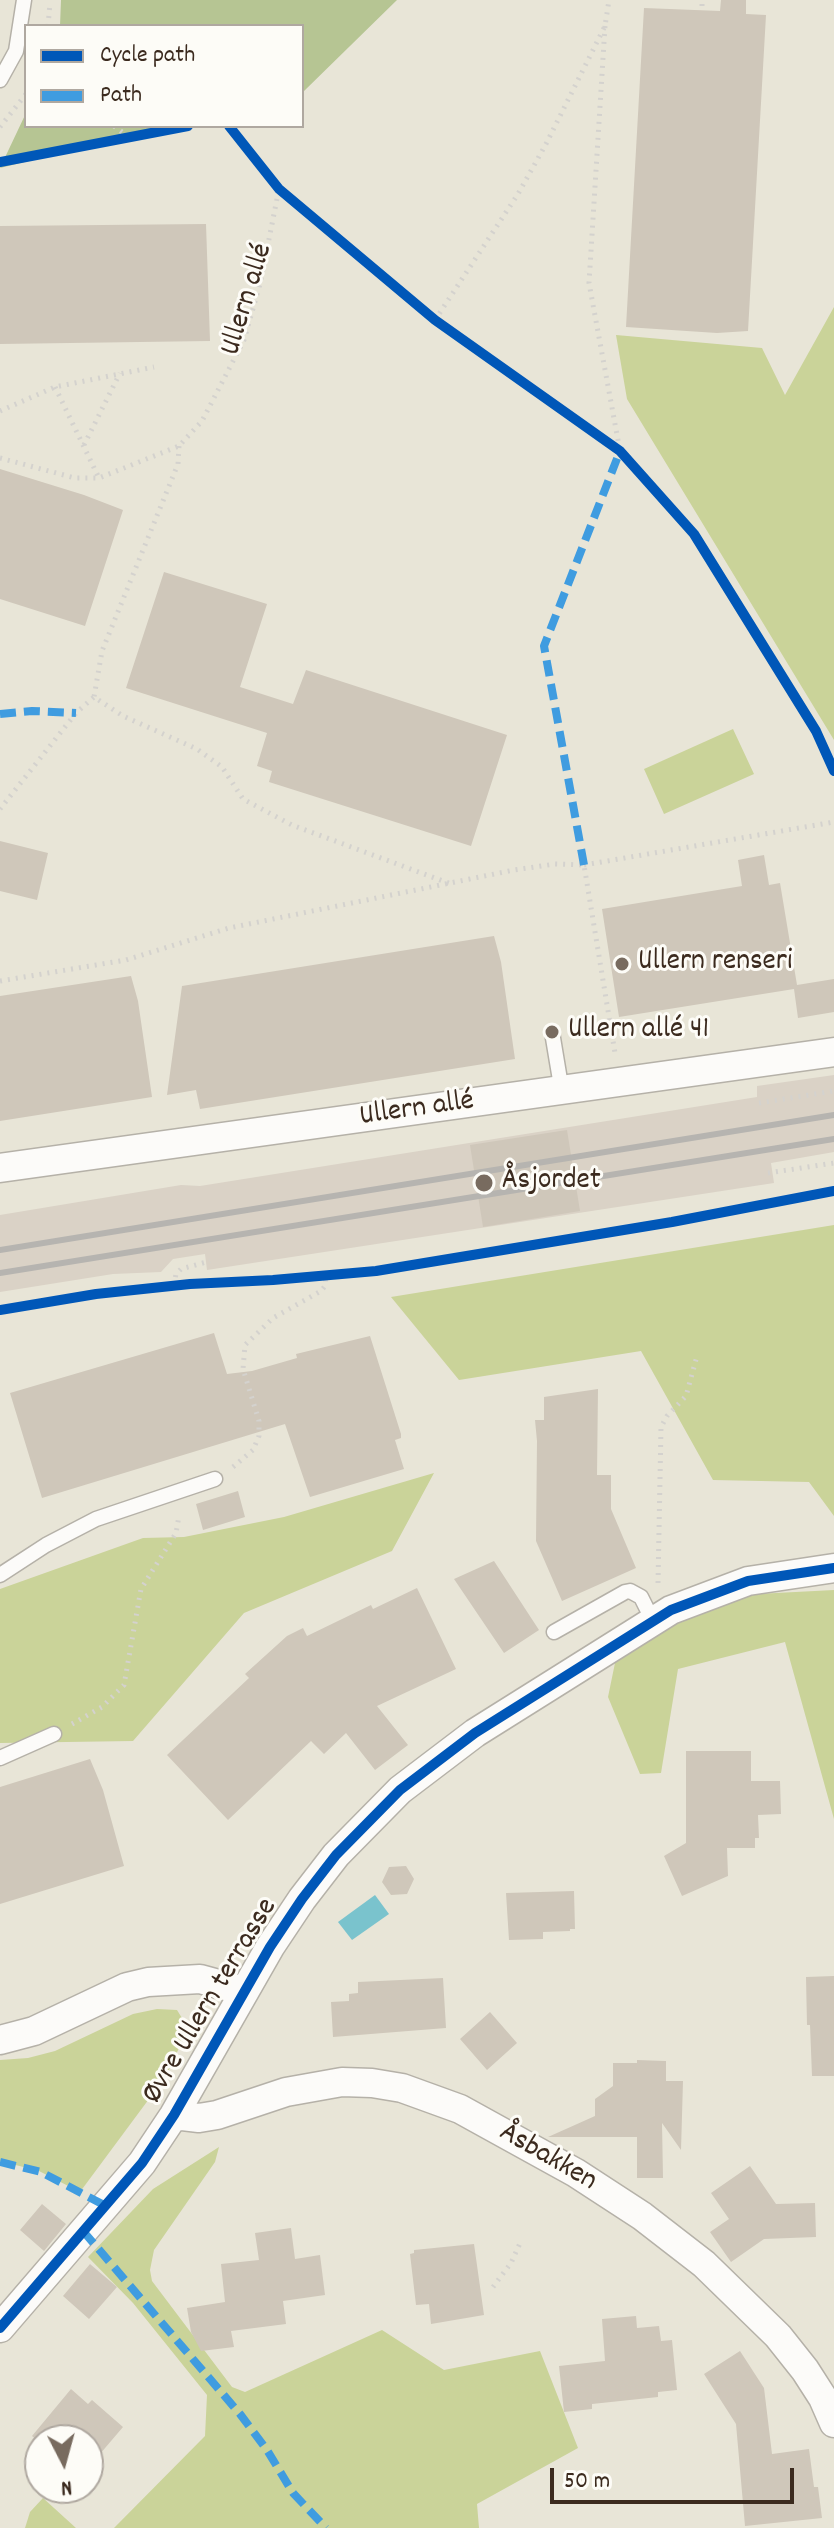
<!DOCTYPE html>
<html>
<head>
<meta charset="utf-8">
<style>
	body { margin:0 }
	#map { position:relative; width:834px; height:2528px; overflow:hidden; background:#e8e5d7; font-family:Dekko,sans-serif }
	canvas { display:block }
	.legend { position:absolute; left:24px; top:24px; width:280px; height:104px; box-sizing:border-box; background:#fdfcf7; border:2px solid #afa8a0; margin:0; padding:10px 14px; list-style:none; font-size:24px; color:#3b2a1e }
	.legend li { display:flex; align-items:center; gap:16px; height:40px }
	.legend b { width:40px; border:2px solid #afa8a0 }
	.north { position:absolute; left:24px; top:2424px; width:80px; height:80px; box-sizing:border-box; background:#fdfcf7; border:2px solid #afa8a0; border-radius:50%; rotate:174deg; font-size:22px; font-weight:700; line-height:32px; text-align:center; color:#3b2a1e }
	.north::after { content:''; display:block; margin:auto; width:28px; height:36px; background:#786b5f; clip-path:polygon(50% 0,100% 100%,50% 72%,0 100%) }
	.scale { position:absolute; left:550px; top:2468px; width:244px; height:36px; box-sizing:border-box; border:4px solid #3b2a1e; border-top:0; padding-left:10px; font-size:24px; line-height:28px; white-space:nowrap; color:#3b2a1e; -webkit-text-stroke:6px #fdfcf7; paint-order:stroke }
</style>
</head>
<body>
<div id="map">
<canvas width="834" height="2528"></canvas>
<ul class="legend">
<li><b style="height:10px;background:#0057b8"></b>Cycle path</li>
<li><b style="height:10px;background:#3f9ce0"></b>Path</li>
</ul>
<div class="north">N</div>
<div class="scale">50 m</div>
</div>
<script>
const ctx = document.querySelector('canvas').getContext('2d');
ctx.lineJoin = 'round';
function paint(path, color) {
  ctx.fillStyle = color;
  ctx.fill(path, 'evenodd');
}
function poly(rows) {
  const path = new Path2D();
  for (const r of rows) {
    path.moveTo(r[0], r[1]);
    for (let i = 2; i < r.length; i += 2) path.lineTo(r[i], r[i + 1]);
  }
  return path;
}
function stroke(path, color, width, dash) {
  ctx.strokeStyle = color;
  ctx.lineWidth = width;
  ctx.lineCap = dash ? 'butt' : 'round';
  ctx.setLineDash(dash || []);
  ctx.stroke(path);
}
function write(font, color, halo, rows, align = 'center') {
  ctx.font = font + ' Dekko,sans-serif';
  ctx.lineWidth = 6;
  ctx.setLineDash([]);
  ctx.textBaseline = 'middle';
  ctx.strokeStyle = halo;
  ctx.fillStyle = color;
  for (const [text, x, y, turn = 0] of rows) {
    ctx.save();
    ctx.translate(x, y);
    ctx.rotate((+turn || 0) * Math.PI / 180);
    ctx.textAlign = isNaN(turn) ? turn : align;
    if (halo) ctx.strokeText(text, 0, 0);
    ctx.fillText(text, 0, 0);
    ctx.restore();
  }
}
const industrial = poly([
	[834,1075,834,1152,771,1163,774,1183,207,1270,205,1254,173,1259,161,1272,113,1274,0,1292,0,1215,181,1185,200,1186,757,1097,757,1086]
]);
const green = poly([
	[834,307,834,740,627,399,616,335,762,348,785,395],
	[733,729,754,774,664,814,644,769],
	[834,1225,834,1516,809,1482,713,1480,641,1351,459,1380,391,1297],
	[434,1473,392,1551,244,1613,133,1741,0,1743,0,1589,143,1538,184,1537,284,1517],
	[834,1590,834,1819,785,1642,678,1669,661,1773,640,1774,608,1697,615,1663,676,1615,757,1594],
	[157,2009,177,2010,185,2023,179,2048,166,2076,80,2192,39,2171,0,2161,0,2060,28,2058,55,2051,133,2014],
	[219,2147,215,2162,154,2250,150,2270,152,2281,232,2387,245,2392,382,2330,444,2370,540,2351,578,2448,477,2504,479,2528,114,2528,205,2436,207,2395,133,2303,88,2257,153,2189],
	[43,2498,76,2528,25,2528,30,2512]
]);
const forest = poly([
	[61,0,397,0,302,93,302,26,60,26],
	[26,113,26,126,173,126,0,168]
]);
const water = poly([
	[375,1895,389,1914,352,1940,338,1922]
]);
const building = poly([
	[721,0,746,0,746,14,766,15,748,331,717,333,626,327,644,8,720,11],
	[206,224,210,341,0,344,0,226],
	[0,469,84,495,123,510,85,626,0,599],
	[164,572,267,604,240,687,293,704,306,670,507,735,471,846,269,782,272,771,257,766,267,733,126,688],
	[0,841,48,853,37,900,0,891],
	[764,855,769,885,780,883,797,985,834,979,834,1012,798,1018,794,989,619,1017,602,909,742,886,738,860],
	[494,936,501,962,515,1059,200,1109,196,1090,167,1095,182,986],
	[131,976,138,1001,152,1097,0,1121,0,996],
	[567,1130,580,1211,483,1227,470,1145],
	[214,1333,227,1374,252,1371,297,1358,296,1354,370,1336,401,1434,401,1438,395,1440,404,1469,310,1497,285,1424,42,1498,10,1393],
	[598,1389,597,1475,611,1475,611,1509,636,1568,562,1601,536,1541,537,1441,535,1420,544,1420,544,1397],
	[238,1491,245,1517,203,1530,196,1504],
	[494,1561,539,1630,504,1653,454,1579],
	[417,1588,456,1669,377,1706,408,1745,375,1770,346,1733,324,1754,311,1741,228,1820,167,1755,249,1678,245,1674,287,1636,303,1628,307,1636,371,1605,373,1609],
	[686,1751,751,1751,751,1781,780,1781,781,1814,758,1815,759,1838,755,1838,755,1848,727,1848,728,1876,682,1896,664,1856,686,1843],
	[90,1759,103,1790,124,1866,0,1904,0,1787],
	[406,1866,414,1879,407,1894,391,1895,382,1882,389,1867],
	[574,1891,575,1929,570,1929,570,1931,543,1932,543,1939,509,1940,506,1893],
	[834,1976,834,2076,812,2076,810,2025,807,2025,806,1977],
	[443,1978,446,2028,333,2037,331,2002,349,2001,349,1994,358,1993,358,1982],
	[490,2012,517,2043,487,2070,460,2039],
	[637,2060,666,2061,666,2081,683,2081,681,2150,662,2123,663,2178,637,2178,637,2137,548,2137,595,2116,595,2099,613,2086,613,2063,637,2063],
	[750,2166,776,2204,815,2203,816,2237,764,2239,731,2262,710,2232,729,2219,711,2193],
	[42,2204,66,2224,44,2251,20,2230],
	[291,2228,295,2259,320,2255,325,2295,283,2301,286,2324,231,2331,234,2347,201,2351,191,2332,187,2308,225,2302,221,2264,259,2260,255,2233],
	[474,2244,484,2315,431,2324,429,2304,416,2305,410,2254,414,2253,414,2250],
	[90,2264,117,2287,89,2319,63,2296],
	[636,2316,637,2328,659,2326,661,2341,672,2340,677,2390,658,2392,658,2397,592,2404,592,2409,564,2412,559,2366,605,2361,602,2319],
	[740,2351,764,2388,772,2454,809,2449,814,2487,818,2487,822,2518,745,2526,736,2424,704,2374],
	[71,2389,88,2404,92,2400,123,2427,88,2468,88,2440,40,2440,40,2443,32,2436]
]);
const path = poly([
	[702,6,702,0],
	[48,26,50,3],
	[605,26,589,283,620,451],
	[114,126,130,138],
	[0,127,26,94],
	[435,320,518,194,546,144,605,26,609,0],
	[55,387,99,478],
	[0,411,55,387,154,367],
	[84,445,120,373],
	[179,446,178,464,102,651,94,697,123,716,197,749,222,767,243,799,292,825,451,884],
	[0,458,75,478,99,478,179,446,202,421,244,340,260,284,279,189],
	[0,809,76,713,94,697],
	[584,865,834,822],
	[0,981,126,960,229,928,514,870,555,864,584,865,615,1053],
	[759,1103,834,1091],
	[768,1173,834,1163],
	[174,1285,176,1274,181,1269,210,1261],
	[233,1467,253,1450,259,1436,259,1421,243,1369,245,1345,273,1318,321,1291,325,1286,326,1275],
	[658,1583,661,1427,667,1416,686,1396,697,1356],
	[72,1724,102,1707,124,1685,141,1589,176,1533,179,1516],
	[493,2287,511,2263,521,2241]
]);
const service = poly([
	[0,80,16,51,24,0],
	[552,1032,562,1092],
	[0,1575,46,1545,96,1519,215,1479],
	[554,1632,625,1592,630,1591,641,1597,653,1621],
	[0,1758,54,1734]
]);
const minor = poly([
	[0,1168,834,1052],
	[0,2040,34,2031,127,1987,148,1982,200,1979,244,1991],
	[174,2115,199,2118,217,2115,286,2092,342,2082,372,2083,402,2088,460,2109,576,2173,642,2216,704,2264,778,2336,805,2370,823,2398,834,2423],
	[0,2328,142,2163,174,2115,270,1947,302,1899,336,1855,400,1790,475,1733,671,1610,748,1581,834,1568]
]);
const rail = poly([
	[0,1250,834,1115],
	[0,1273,834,1139]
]);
const quiet = poly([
	[0,714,32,711,76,713],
	[584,865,544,646,620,451],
	[0,2162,41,2172,106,2206],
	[83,2231,240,2414,267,2450,293,2493,326,2528]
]);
const cycleway = poly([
	[229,126,279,189,435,320,620,451,694,534,816,731,834,771],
	[0,162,188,126],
	[0,1310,96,1294,190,1284,273,1280,376,1271,672,1222,834,1191],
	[0,2328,142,2163,174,2115,270,1947,302,1899,336,1855,400,1790,475,1733,671,1610,748,1581,834,1568]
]);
const markers = [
	[622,964,8,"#786b5f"],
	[552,1032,8,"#786b5f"],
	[484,1183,10,"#786b5f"]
];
const streetNames = [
	["Ullern allé",249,300,-73],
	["Ullern allé",417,1111,-8],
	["Øvre Ullern terrasse",212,2002,-59],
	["Åsbakken",547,2159,30]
];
const poiNames = [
	["Ullern renseri",638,964],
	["Ullern allé 41",568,1032],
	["Åsjordet",502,1183]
];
paint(industrial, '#dad2c6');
paint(green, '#cad399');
paint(forest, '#b6c593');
paint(water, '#7ac3cd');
paint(building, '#cfc7ba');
stroke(service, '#b5b1a8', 17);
stroke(minor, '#b5b1a8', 31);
stroke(path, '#d4d2ce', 5, [2, 6]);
stroke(service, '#fcfbf9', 14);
stroke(minor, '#fcfbf9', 28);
stroke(rail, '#b6b4b0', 6);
stroke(quiet, '#3f9ce0', 8, [16, 8]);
stroke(cycleway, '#0057b8', 10);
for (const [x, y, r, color] of markers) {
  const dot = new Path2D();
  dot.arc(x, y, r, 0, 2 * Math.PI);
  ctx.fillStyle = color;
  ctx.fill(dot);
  stroke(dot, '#fdfcf7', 3);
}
write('30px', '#3b2a1e', '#fdfcf7', streetNames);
write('30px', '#3b2a1e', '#fdfcf7', poiNames, 'left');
</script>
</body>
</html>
